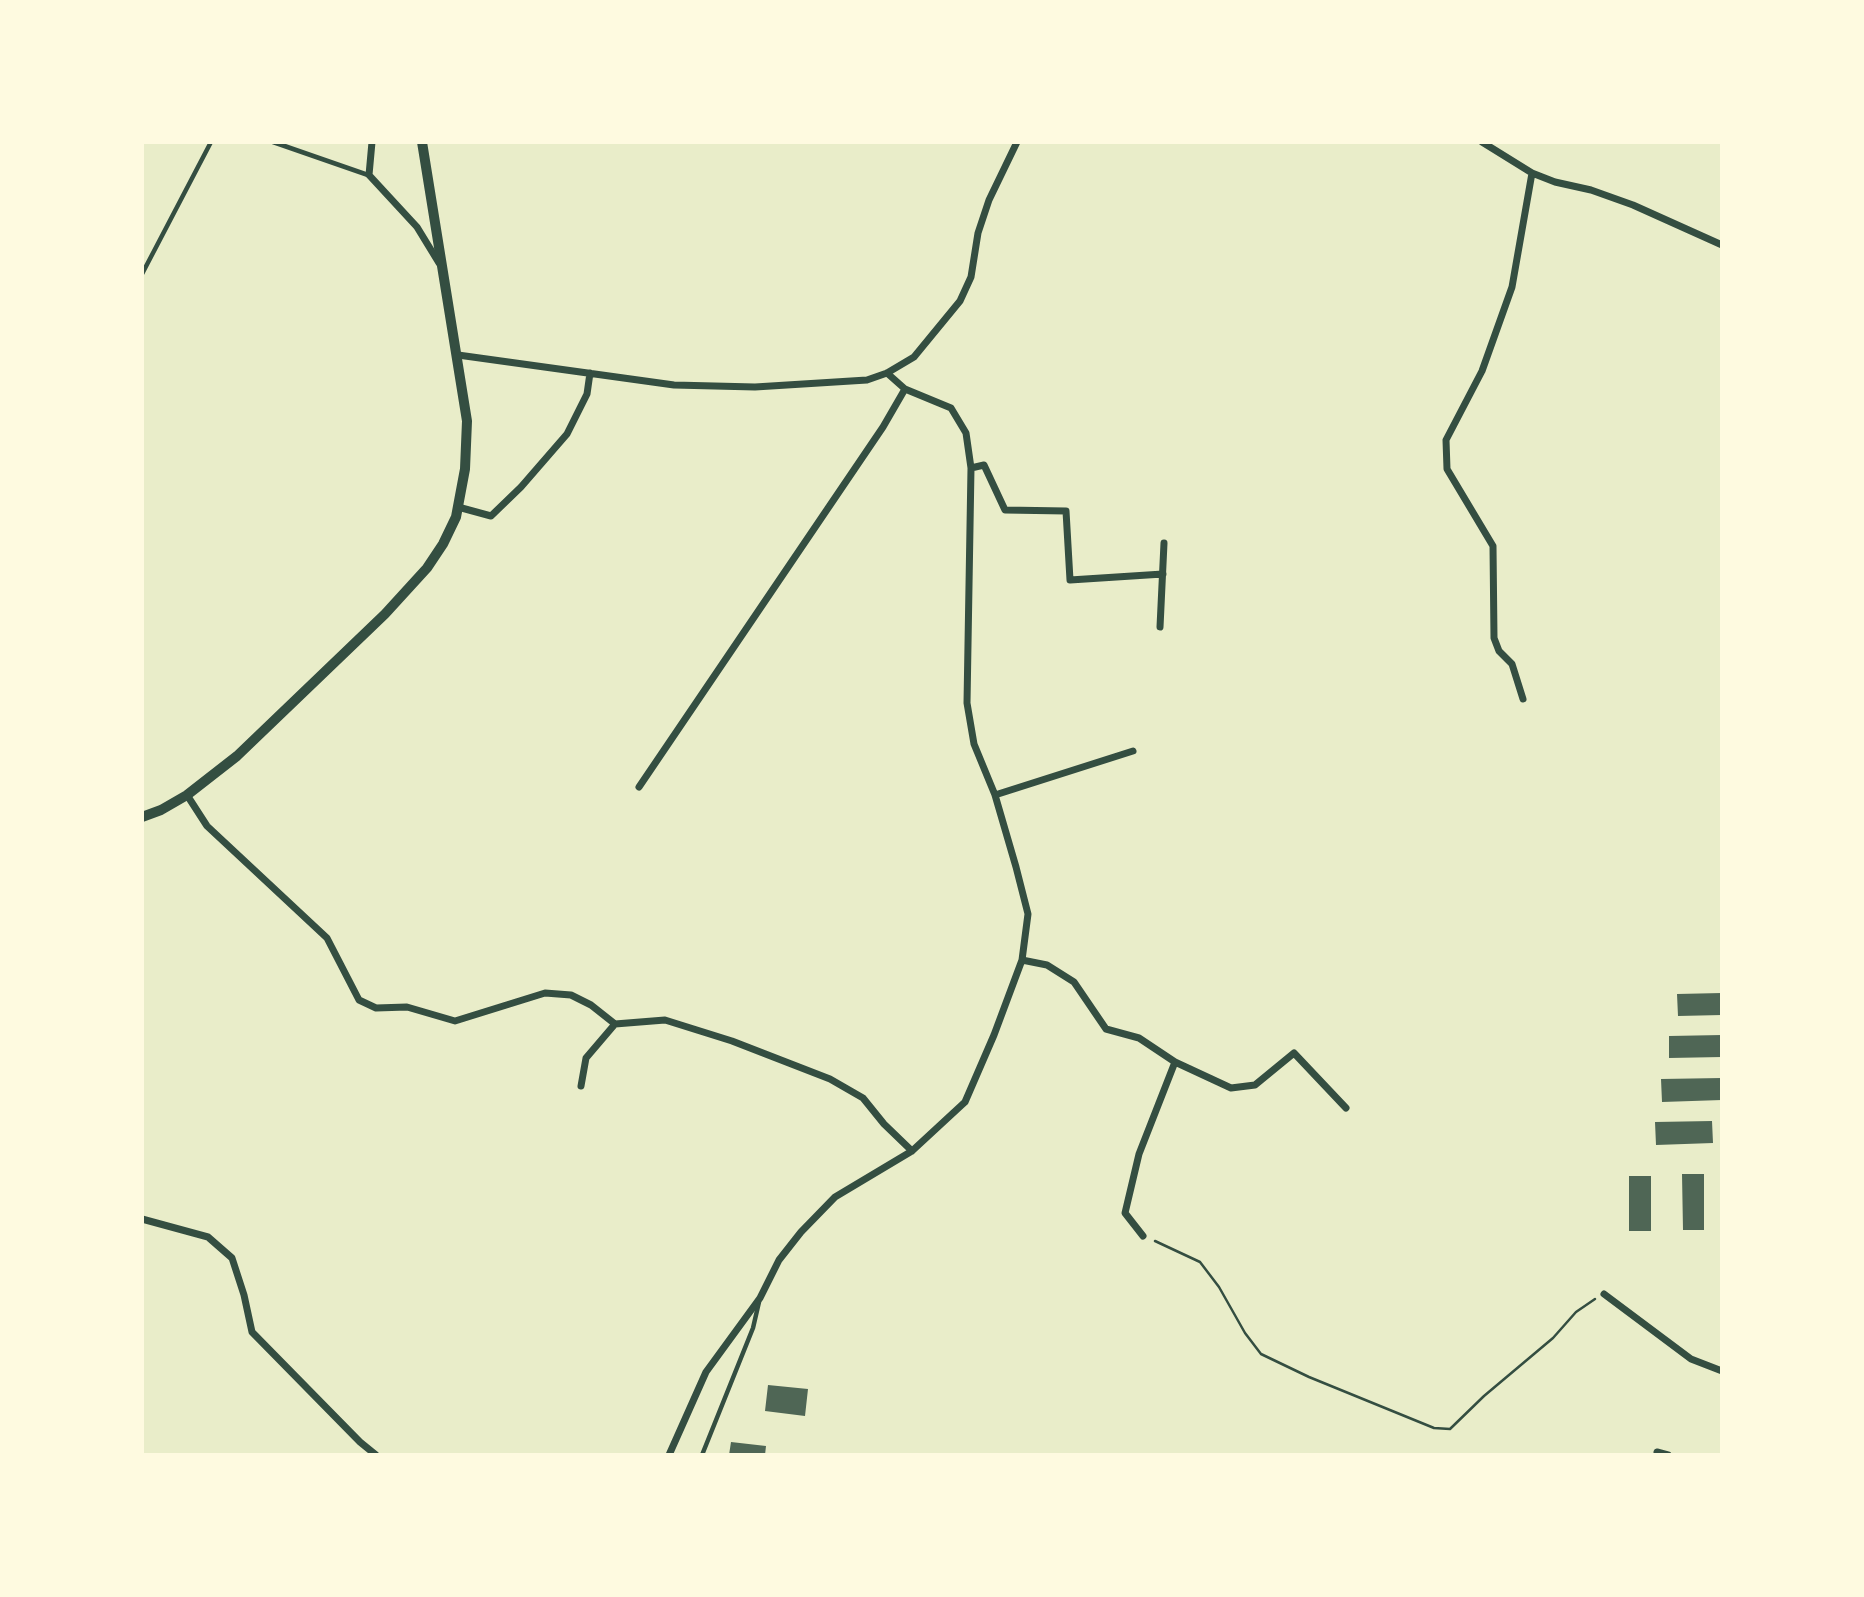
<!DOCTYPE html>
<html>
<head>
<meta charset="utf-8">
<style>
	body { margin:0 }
	#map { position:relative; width:1864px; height:1597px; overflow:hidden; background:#e9edc9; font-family:"Varela Round",sans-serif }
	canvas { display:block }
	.frame { position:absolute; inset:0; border:144px solid #fefae0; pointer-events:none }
</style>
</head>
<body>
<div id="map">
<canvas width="1864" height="1597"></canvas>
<div class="frame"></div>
</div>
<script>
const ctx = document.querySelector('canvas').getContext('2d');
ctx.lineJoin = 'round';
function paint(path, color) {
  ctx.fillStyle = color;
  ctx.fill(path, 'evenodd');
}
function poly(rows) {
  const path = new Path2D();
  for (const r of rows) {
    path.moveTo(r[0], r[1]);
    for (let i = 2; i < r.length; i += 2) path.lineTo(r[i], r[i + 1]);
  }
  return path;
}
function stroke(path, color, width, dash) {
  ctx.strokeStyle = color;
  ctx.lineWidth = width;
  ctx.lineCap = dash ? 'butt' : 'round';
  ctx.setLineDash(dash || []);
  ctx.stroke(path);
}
const building = poly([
	[1722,993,1722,1015,1678,1016,1677,994],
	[1722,1035,1722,1057,1669,1058,1669,1036],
	[1722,1078,1722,1100,1662,1102,1661,1079],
	[1712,1121,1713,1143,1656,1145,1655,1122],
	[1682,1174,1704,1174,1704,1230,1683,1230],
	[1629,1176,1651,1176,1651,1231,1629,1231],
	[768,1385,808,1389,805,1416,765,1411],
	[731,1442,766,1446,765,1455,729,1455]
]);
const path = poly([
	[1155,1241,1200,1262,1219,1287,1245,1333,1261,1354,1309,1377,1434,1428,1450,1429,1484,1396,1553,1338,1576,1312,1595,1299]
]);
const service = poly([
	[273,142,368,175],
	[142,274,211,142],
	[702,1455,753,1328,759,1302]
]);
const minor = poly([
	[372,142,369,175,417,227,439,263],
	[1482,142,1532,173,1555,182,1591,190,1633,205,1722,245],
	[458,355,674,385,755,387,867,380,887,373,914,357,960,301,971,277,978,233,989,200,1017,142],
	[971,468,984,465,1005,510,1066,511,1070,580,1163,574],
	[458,507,491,516,521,487,567,434,587,394,590,373],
	[1160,627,1164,543],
	[1523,699,1512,664,1499,651,1494,638,1493,546,1447,469,1446,440,1482,371,1512,287,1532,173],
	[639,787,883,427,905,389],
	[187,795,207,826,327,938,359,1000,376,1008,407,1007,455,1021,545,993,571,995,591,1005,615,1024,665,1020,732,1041,830,1079,863,1098,884,1124,912,1151],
	[995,795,1133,751],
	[1022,960,1047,965,1074,982,1106,1029,1139,1038,1175,1062,1231,1088,1255,1085,1294,1053,1346,1108],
	[581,1086,586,1058,615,1024],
	[142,1219,208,1237,232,1258,244,1295,252,1332,360,1442,376,1455],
	[1143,1236,1125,1213,1139,1154,1175,1062],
	[1604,1294,1691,1359,1722,1371],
	[1657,1452,1668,1455],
	[669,1455,706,1372,760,1298,779,1260,801,1232,835,1197,912,1151,965,1102,994,1035,1022,960,1028,914,1016,867,995,795,974,744,967,703,971,468,966,433,951,408,905,389,887,373]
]);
const tertiary = poly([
	[142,817,161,810,187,795,237,756,385,614,427,568,443,544,456,517,465,469,467,421,422,142]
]);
paint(building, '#4f6655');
stroke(path, '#344e41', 2.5);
stroke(service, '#344e41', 4.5);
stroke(minor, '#344e41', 7);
stroke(tertiary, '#344e41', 10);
</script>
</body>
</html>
